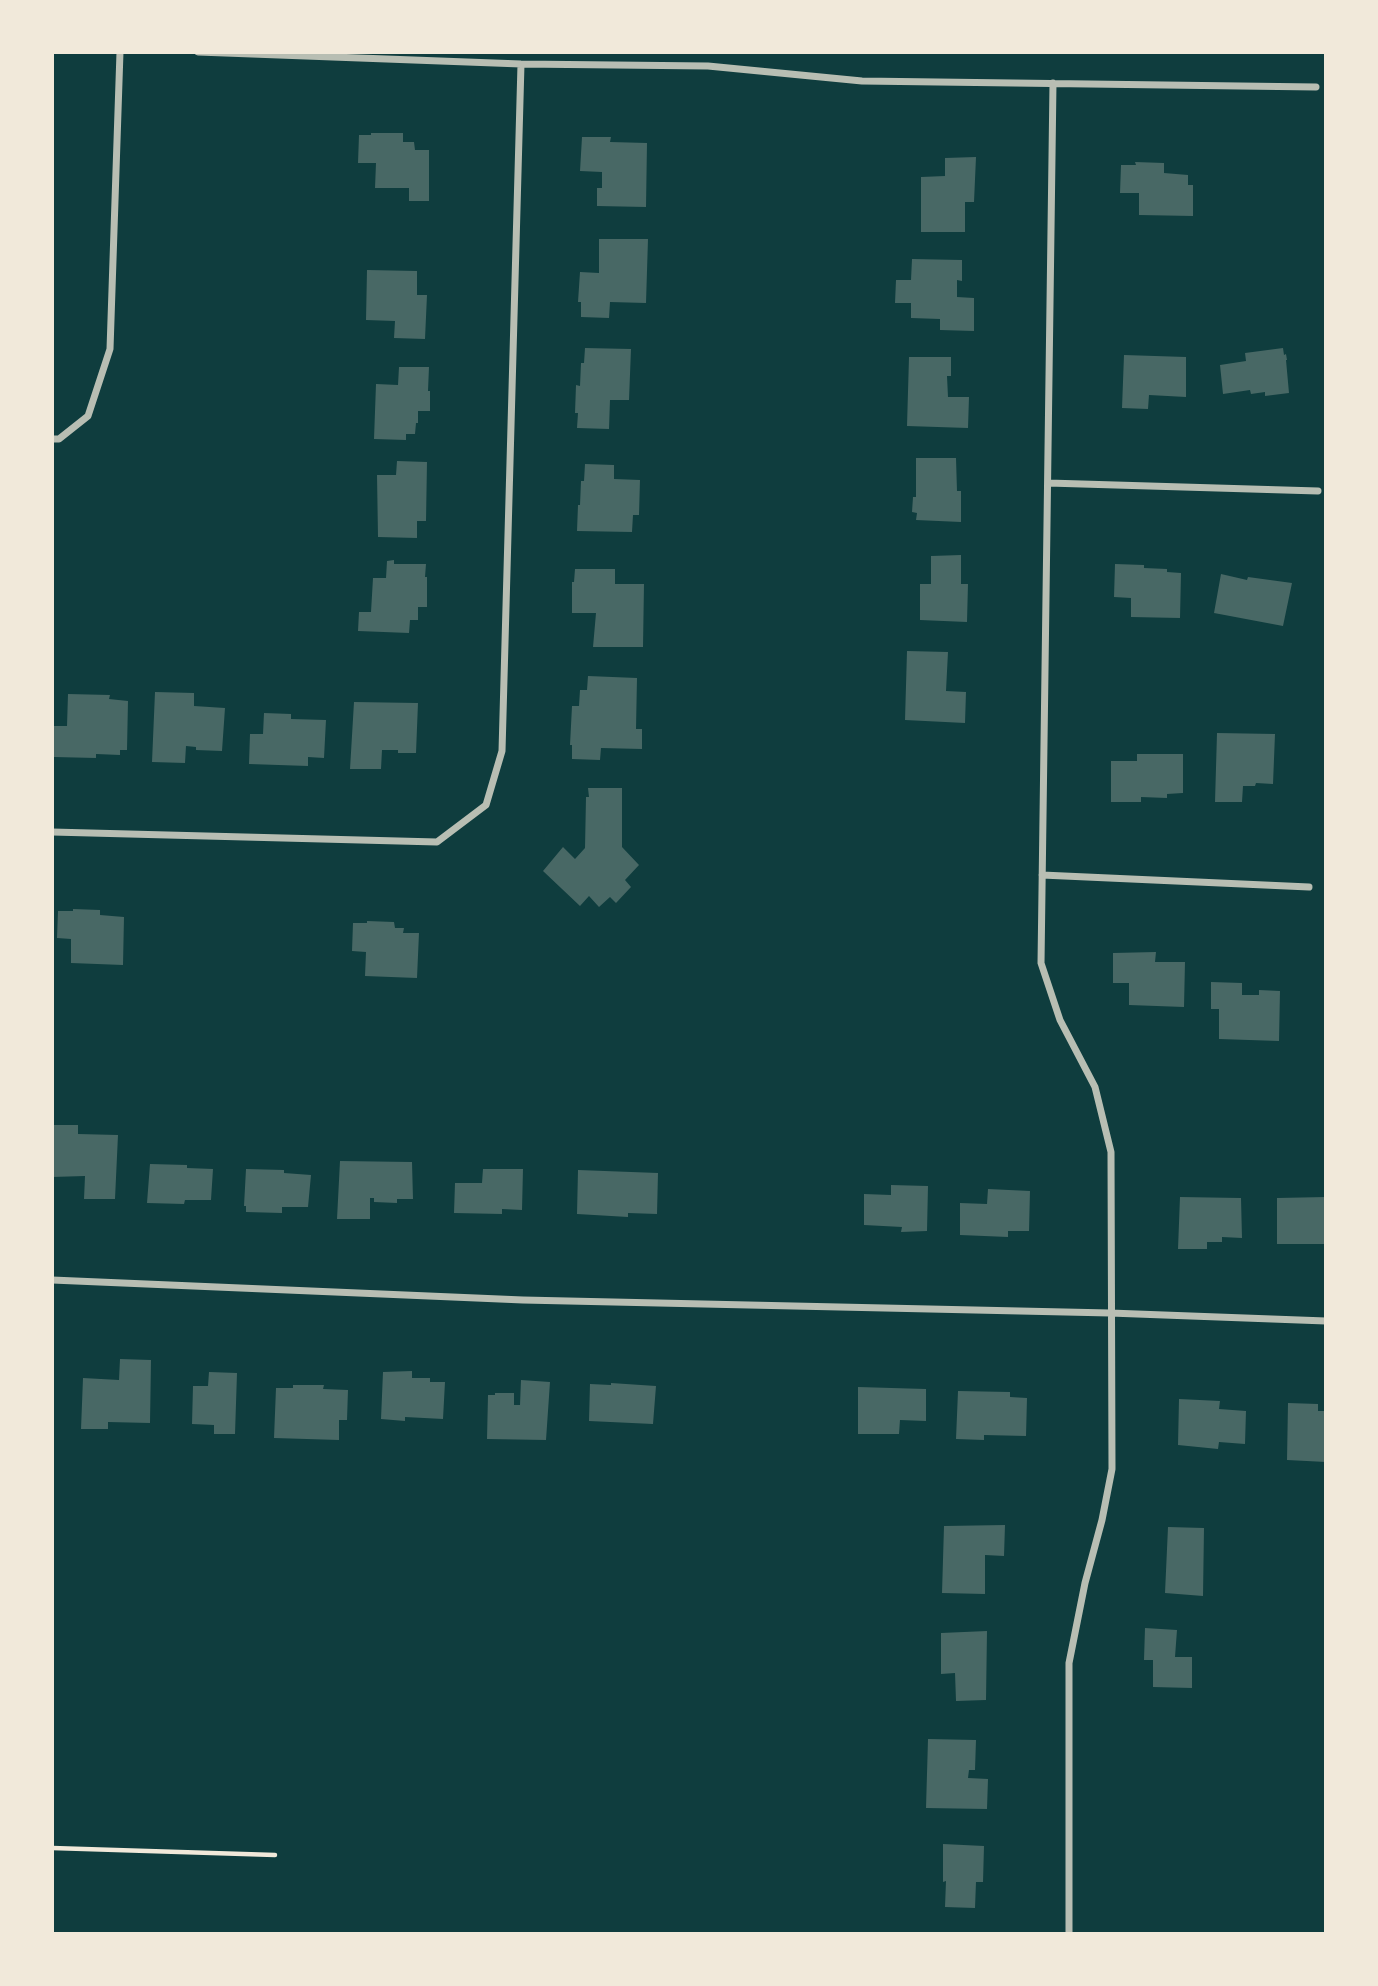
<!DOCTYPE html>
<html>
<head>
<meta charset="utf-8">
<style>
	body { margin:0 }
	#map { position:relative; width:1378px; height:1986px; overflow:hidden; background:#0f3d3e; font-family:"Crimson Pro",serif }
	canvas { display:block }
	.frame { position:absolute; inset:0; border:54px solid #f1e9da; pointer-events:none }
</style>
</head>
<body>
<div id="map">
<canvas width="1378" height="1986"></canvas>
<div class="frame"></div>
</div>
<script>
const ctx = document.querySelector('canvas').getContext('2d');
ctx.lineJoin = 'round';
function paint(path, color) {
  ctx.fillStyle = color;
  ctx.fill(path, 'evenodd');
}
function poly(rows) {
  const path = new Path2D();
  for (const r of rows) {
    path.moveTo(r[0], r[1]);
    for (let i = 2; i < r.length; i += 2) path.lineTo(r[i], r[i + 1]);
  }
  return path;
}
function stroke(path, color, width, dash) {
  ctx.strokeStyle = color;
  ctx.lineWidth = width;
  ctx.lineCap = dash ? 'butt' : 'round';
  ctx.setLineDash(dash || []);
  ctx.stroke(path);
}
const building = poly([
	[371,133,403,133,403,142,414,142,415,150,429,150,429,201,409,201,409,188,375,188,376,163,358,163,359,135,371,135],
	[582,137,611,137,610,142,647,143,646,207,597,206,597,188,602,188,602,172,580,171],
	[976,157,974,202,965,202,965,232,921,232,921,177,945,176,945,158],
	[1135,162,1164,163,1164,173,1188,175,1188,185,1193,185,1193,216,1139,215,1139,193,1120,193,1121,165,1136,165],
	[599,239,648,239,646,303,610,302,609,318,581,317,581,302,578,302,580,272,599,273],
	[912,259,962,260,962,281,957,280,957,297,974,298,974,331,940,330,940,319,911,318,911,303,895,303,896,280,911,280],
	[367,270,417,271,417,295,427,295,425,339,394,338,395,321,366,320],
	[585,348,631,349,629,400,610,400,609,429,577,428,578,413,575,413,576,385,580,386,581,363,584,363],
	[1283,348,1284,355,1286,354,1287,360,1286,360,1289,393,1265,396,1265,392,1251,394,1250,390,1223,394,1220,365,1246,361,1245,353],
	[1124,355,1186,357,1186,397,1149,395,1148,409,1122,408],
	[909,357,951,357,951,376,947,376,948,397,969,397,968,428,907,426],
	[399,367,429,367,428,391,430,391,430,411,418,411,418,423,416,423,415,434,406,434,406,440,374,439,376,384,398,385],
	[916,458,956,458,957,491,961,491,961,522,916,520,917,513,912,512,913,497,916,497],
	[397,461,427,462,426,521,417,521,417,538,378,537,377,475,396,475],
	[585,464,614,465,614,479,640,480,639,515,633,515,632,532,577,531,578,505,580,505,581,481,584,481],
	[961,555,961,584,968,584,967,622,920,620,920,584,931,584,931,556],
	[394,560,394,564,426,564,425,577,427,577,427,607,418,607,418,620,410,620,409,633,358,631,359,612,371,612,373,578,386,578,387,561],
	[1115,564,1144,565,1144,568,1167,569,1167,572,1181,573,1180,618,1131,617,1131,598,1114,597],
	[575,569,615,569,615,584,644,584,643,647,593,647,596,613,572,613,572,582,574,582],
	[1221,574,1247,580,1248,577,1292,583,1283,626,1214,613],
	[907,651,948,652,946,691,966,692,965,723,905,720],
	[588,676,637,678,636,729,642,729,642,749,601,748,600,760,572,759,572,745,570,745,572,706,579,706,580,690,587,690],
	[155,692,194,693,194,706,225,708,222,751,196,750,196,747,186,746,185,763,152,762],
	[68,694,110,695,109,699,128,701,127,750,120,750,120,755,96,754,96,758,54,757,52,737,54,737,54,726,67,726],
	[354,702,418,703,416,753,398,753,398,750,382,750,381,769,350,769],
	[264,713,291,714,291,719,326,720,324,758,308,757,308,766,249,764,250,734,263,734],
	[1217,733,1275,734,1273,784,1256,783,1255,786,1243,786,1242,802,1215,802],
	[1137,754,1183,754,1183,793,1167,794,1167,798,1141,797,1141,802,1111,802,1111,761,1137,761],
	[588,788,622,788,622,847,639,865,625,880,631,887,616,903,610,897,599,907,589,896,580,906,543,871,563,847,575,859,585,848,586,797,589,797],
	[73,909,100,910,100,915,124,917,123,965,71,963,71,939,57,938,58,911,73,911],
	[367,921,394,922,395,928,404,928,403,933,419,933,417,978,365,976,366,952,352,951,353,923,367,923],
	[1156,952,1155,962,1185,962,1184,1007,1129,1005,1129,983,1113,983,1113,953],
	[1211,982,1242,983,1242,995,1259,995,1259,990,1280,991,1279,1041,1219,1039,1219,1009,1211,1009],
	[52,1125,78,1125,78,1134,118,1135,115,1199,84,1199,85,1176,52,1177],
	[340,1161,412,1162,413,1199,397,1199,397,1203,374,1202,374,1198,370,1198,370,1219,337,1219],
	[150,1164,187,1165,187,1168,213,1169,211,1200,185,1200,184,1204,147,1203],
	[246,1169,284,1170,284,1173,311,1175,308,1207,282,1207,282,1213,246,1212,246,1206,244,1206],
	[483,1169,523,1169,522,1210,502,1209,502,1214,454,1213,455,1183,482,1183],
	[578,1170,658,1173,657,1214,628,1213,628,1217,577,1214],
	[891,1185,928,1186,927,1231,901,1232,902,1227,864,1225,864,1194,891,1195],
	[988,1189,1030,1191,1029,1231,1008,1231,1008,1237,960,1235,960,1203,987,1204],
	[1180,1197,1241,1198,1242,1238,1222,1237,1222,1242,1207,1242,1207,1249,1178,1249],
	[1326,1197,1326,1244,1277,1244,1277,1198],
	[120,1359,151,1360,150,1423,108,1422,108,1429,81,1429,83,1378,119,1380],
	[412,1371,412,1378,430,1378,430,1382,445,1382,443,1419,405,1417,405,1421,381,1419,383,1372],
	[209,1372,237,1373,235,1434,214,1434,214,1425,192,1424,193,1386,208,1386],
	[521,1380,550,1382,546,1440,487,1439,488,1395,495,1395,495,1393,514,1393,514,1405,520,1405],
	[611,1383,656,1386,653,1424,589,1421,590,1384,611,1385],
	[293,1385,324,1385,323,1389,348,1390,347,1420,339,1420,339,1440,274,1438,276,1388,293,1388],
	[858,1387,926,1389,926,1421,900,1420,899,1434,858,1434],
	[958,1391,1010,1392,1010,1397,1027,1398,1026,1436,984,1435,984,1440,956,1439],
	[1179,1399,1220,1401,1219,1409,1246,1411,1245,1444,1219,1442,1218,1449,1178,1445],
	[1288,1403,1318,1404,1318,1411,1326,1411,1326,1462,1287,1460],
	[1005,1525,1004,1556,985,1555,985,1594,942,1593,944,1526],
	[1168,1527,1204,1528,1203,1596,1165,1593],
	[1145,1628,1177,1630,1175,1657,1192,1657,1192,1688,1153,1687,1153,1660,1144,1660],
	[987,1631,986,1700,956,1701,955,1673,941,1674,941,1633],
	[928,1739,976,1740,975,1770,969,1770,968,1778,988,1779,987,1809,926,1808],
	[943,1844,984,1846,983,1882,976,1882,975,1908,945,1907,946,1881,943,1882]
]);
const path = poly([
	[52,1848,275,1855]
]);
const minor = poly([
	[198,52,521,64,708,66,862,81,1316,87],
	[1053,83,1041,963,1060,1020,1095,1087,1111,1152,1112,1469,1102,1520,1085,1583,1069,1663,1069,1934],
	[52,439,59,439,88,416,110,349,120,52],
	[1048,483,1318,491],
	[52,832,437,842,486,805,502,751,521,64],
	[1042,875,1309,887],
	[52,1280,523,1300,1110,1313,1326,1321]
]);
paint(building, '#486865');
stroke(path, '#f1e9da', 4.5);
stroke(minor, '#b8beb3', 7);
</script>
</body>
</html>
